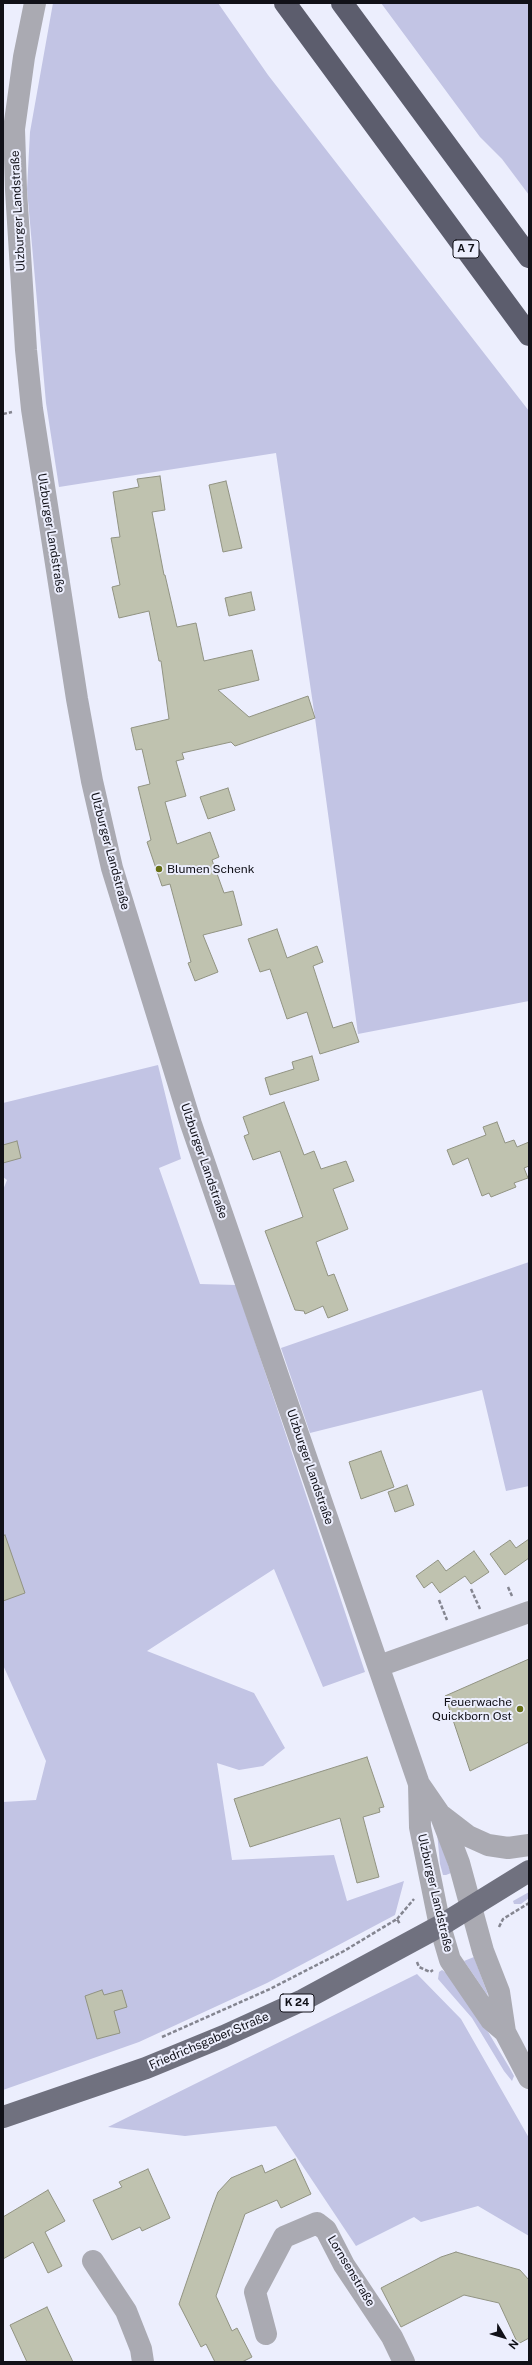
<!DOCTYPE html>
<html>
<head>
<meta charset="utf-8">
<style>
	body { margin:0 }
	#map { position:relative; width:532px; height:2365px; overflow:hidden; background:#eceefd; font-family:"Public Sans",sans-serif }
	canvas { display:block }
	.frame { position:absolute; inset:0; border:4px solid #111118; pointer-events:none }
	.north { position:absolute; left:484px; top:2317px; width:40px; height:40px; -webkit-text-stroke:3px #eceefd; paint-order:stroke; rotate:128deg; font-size:11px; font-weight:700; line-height:16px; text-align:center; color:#111118 }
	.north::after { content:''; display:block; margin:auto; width:14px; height:18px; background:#111118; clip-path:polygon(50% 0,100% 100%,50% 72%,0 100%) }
</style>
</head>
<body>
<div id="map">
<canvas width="532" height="2365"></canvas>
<div class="frame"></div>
<div class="north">N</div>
</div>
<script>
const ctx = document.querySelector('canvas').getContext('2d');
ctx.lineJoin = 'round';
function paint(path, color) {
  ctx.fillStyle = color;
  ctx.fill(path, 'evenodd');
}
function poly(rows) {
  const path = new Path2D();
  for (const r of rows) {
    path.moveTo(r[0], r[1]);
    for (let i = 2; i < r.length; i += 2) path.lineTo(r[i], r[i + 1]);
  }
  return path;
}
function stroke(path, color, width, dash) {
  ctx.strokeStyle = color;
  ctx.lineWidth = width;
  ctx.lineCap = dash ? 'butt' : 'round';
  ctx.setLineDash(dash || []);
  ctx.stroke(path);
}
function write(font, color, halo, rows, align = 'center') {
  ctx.font = font + ' "Public Sans",sans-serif';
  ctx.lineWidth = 4;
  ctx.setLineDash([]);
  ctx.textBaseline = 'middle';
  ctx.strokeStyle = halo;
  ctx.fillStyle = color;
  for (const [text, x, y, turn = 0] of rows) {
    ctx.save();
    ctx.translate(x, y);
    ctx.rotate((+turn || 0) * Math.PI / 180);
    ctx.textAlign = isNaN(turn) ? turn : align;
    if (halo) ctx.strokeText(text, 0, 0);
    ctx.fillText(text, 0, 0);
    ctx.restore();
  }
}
const green = poly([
	[53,3,218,3,268,75,529,411,529,1001,358,1034,315,718,276,453,59,487,46,403,27,189,30,132],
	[381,3,529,3,529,195,502,159,480,137],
	[158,1065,181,1159,159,1168,200,1284,236,1285,365,1672,323,1687,274,1569,147,1651,254,1693,285,1748,263,1766,239,1770,217,1763,232,1860,334,1855,347,1901,404,1881,395,1915,267,1983,139,2042,3,2090,3,1802,36,1800,46,1761,3,1665,3,1190,7,1180,3,1177,3,1103],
	[529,1262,529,1486,506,1491,482,1390,310,1433,281,1348],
	[437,1832,451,1873,446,1875,443,1875,440,1864],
	[529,1892,529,1898,521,1904,514,1904,513,1901],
	[474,1957,487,1992,488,1996,464,1961],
	[442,1970,448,1974,472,2005,509,2067,514,2076,512,2081,504,2071,472,2018,438,1979,439,1972],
	[417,1974,461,2019,529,2138,529,2236,478,2206,421,2222,414,2217,356,2246,276,2126,185,2136,108,2127]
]);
const building = poly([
	[160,476,165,510,152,512,164,575,165,575,177,627,196,623,204,661,252,650,259,680,218,690,249,717,308,696,315,718,235,746,231,742,182,753,184,759,176,761,186,796,165,802,177,844,210,832,219,857,212,860,224,893,233,891,242,925,203,935,218,972,195,981,188,963,191,962,170,884,162,886,147,842,151,840,138,787,150,784,142,749,136,750,131,728,169,719,161,661,159,661,149,611,119,618,112,587,120,585,111,538,120,537,113,492,139,487,137,479,160,476],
	[226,481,242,548,223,552,209,485,226,481],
	[251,592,255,610,229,616,225,598,251,592],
	[228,788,235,810,208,819,200,797,228,788],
	[277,929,287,958,317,946,323,962,313,966,333,1028,352,1022,359,1042,320,1054,307,1012,287,1019,270,969,260,972,248,939,277,929],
	[312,1056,319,1080,270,1095,265,1078,294,1069,292,1062,312,1056],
	[284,1102,304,1155,314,1151,321,1169,346,1161,354,1181,333,1189,348,1229,316,1242,328,1276,334,1274,348,1310,328,1318,323,1306,305,1314,304,1311,295,1310,265,1231,303,1217,280,1151,253,1160,244,1136,249,1134,243,1117,284,1102],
	[497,1122,505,1143,514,1140,517,1147,529,1142,529,1166,524,1168,528,1178,514,1183,516,1187,491,1197,489,1193,482,1196,468,1158,453,1165,447,1150,486,1135,483,1127,497,1122],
	[17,1141,21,1158,3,1163,3,1145,17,1141],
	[381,1451,394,1487,361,1499,349,1462,381,1451],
	[407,1485,414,1505,395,1512,388,1492,407,1485],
	[5,1535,25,1593,3,1601,3,1536,5,1535],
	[529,1539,529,1558,505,1575,490,1554,510,1540,516,1548,529,1539],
	[474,1551,489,1572,471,1584,465,1576,440,1593,432,1582,424,1588,416,1576,438,1560,446,1571,474,1551],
	[529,1659,529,1742,470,1771,445,1696,529,1659],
	[367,1757,384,1807,379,1808,380,1812,363,1817,379,1877,357,1883,340,1818,250,1847,234,1799,367,1757],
	[102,1990,104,1995,122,1990,127,2007,114,2011,120,2033,97,2039,85,1996,102,1990],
	[295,2159,311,2194,281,2208,277,2200,245,2214,216,2296,232,2331,237,2328,252,2357,242,2362,215,2362,206,2344,201,2347,179,2304,213,2205,218,2192,231,2178,262,2165,265,2173,295,2159],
	[148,2169,170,2218,142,2231,140,2227,112,2240,93,2200,122,2187,119,2182,148,2169],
	[48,2190,65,2221,45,2232,62,2266,48,2273,33,2242,3,2259,3,2217,48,2190],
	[456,2252,520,2270,529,2280,529,2338,518,2344,499,2303,464,2295,401,2327,381,2288,441,2257,456,2252],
	[47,2307,73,2362,27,2362,10,2325,47,2307]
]);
const path = poly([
	[3,414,12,412],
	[508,1587,512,1596],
	[471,1589,480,1609],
	[439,1600,447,1620],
	[397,1919,414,1899],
	[499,1927,503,1919,529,1903],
	[417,1962,419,1967,430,1972,433,1970],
	[162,2037,270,1989,344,1951,397,1919,400,1924]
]);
const minor = poly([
	[35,3,24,57,14,129,16,190,26,350,32,409,77,699,92,781,112,868,191,1124,419,1784,441,1816,459,1863,483,1951,499,1992,505,2032,529,2078],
	[379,1666,529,1612],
	[419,1784,420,1827,440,1926,450,1960,491,2020,505,2032],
	[442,1816,468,1836,488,1845,508,1848,529,1845],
	[93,2261,126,2311,141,2349,143,2362],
	[266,2334,255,2292,284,2237,317,2223,326,2230,344,2265,392,2337,404,2362]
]);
const major = poly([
	[3,2117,146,2068,224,2036,303,2000,440,1926,529,1871]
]);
const highway = poly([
	[285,3,529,335],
	[342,3,529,257]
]);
const markers = [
	[159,869,4,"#687016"],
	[520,1709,4,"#687016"]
];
const shields = [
	[466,249,26],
	[297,2003,34]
];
const shieldNames = [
	["A 7",466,249],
	["K 24",297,2003]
];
const streetNames = [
	["Ulzburger Landstraße",18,211,-93],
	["Ulzburger Landstraße",51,533,81],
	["Ulzburger Landstraße",110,851,75],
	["Ulzburger Landstraße",204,1161,71],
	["Ulzburger Landstraße",310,1467,71],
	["Ulzburger Landstraße",435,1893,77],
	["Friedrichsgaber Straße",209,2041,-23],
	["Lornsenstraße",351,2271,59]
];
const poiNames = [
	["Blumen Schenk",167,869],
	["Feuerwache",512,1702,"right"],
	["Quickborn Ost",512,1716,"right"]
];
paint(green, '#c2c4e4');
paint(building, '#bfc2af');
stroke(building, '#919382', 1);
stroke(path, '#848590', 2.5, [4, 2]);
stroke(minor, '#aaaab2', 22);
stroke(major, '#70717f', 22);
stroke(highway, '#5c5d6d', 22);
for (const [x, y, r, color] of markers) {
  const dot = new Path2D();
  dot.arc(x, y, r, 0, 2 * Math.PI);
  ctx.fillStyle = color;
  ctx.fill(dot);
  stroke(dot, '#eceefd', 1.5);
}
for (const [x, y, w] of shields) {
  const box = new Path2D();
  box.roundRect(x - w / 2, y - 9, w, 18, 3);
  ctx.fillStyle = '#eceefd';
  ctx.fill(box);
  stroke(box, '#111118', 1);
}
write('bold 11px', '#111118', null, shieldNames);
write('12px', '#111118', '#eceefd', streetNames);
write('12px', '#111118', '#eceefd', poiNames, 'left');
</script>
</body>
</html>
